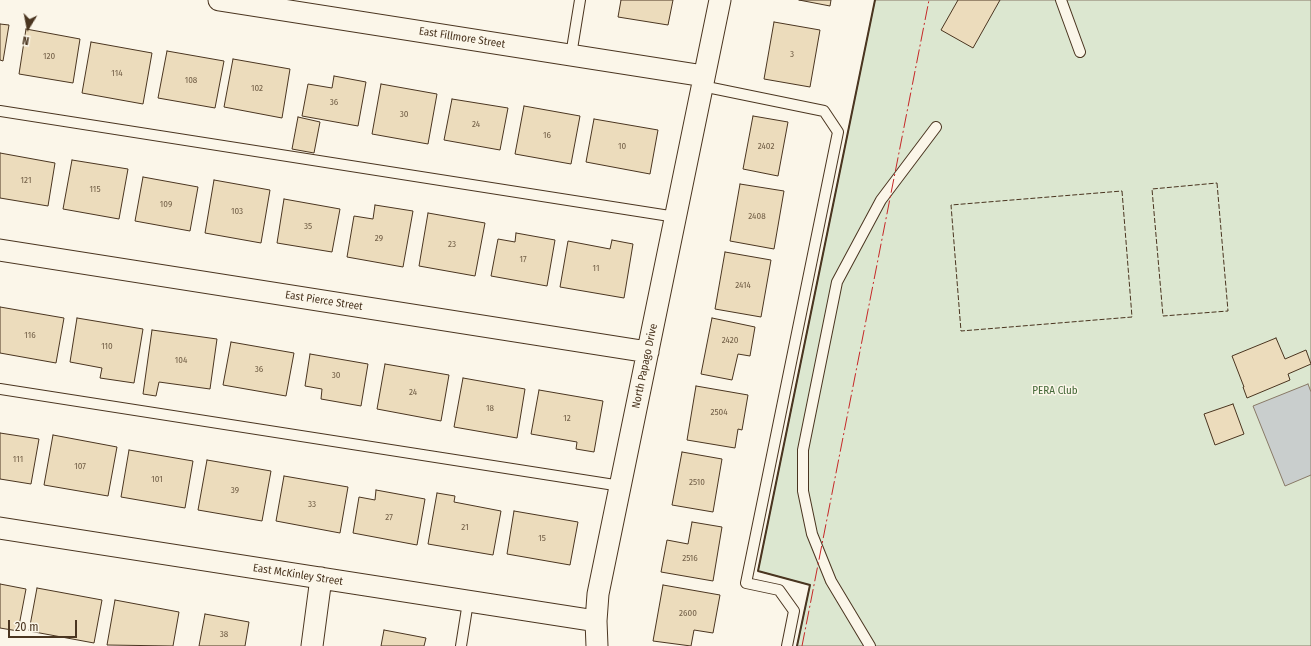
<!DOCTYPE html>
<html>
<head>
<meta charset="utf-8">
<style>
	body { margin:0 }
	#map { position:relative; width:1311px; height:646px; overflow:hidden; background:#fbf6e9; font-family:"Fira Sans Condensed",sans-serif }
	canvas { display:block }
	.north { position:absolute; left:8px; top:8px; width:40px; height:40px; -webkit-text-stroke:3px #fbf6e9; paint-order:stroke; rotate:190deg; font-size:11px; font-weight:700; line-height:16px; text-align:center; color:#4a3520 }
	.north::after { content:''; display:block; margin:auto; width:14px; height:18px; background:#4a3520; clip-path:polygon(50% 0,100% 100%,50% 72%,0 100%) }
	.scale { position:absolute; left:8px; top:620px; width:69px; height:18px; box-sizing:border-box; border:2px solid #4a3520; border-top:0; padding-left:5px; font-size:12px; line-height:14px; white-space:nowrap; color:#4a3520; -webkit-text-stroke:3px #fbf6e9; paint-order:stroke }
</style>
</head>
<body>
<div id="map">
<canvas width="1311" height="646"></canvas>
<div class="north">N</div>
<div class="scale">20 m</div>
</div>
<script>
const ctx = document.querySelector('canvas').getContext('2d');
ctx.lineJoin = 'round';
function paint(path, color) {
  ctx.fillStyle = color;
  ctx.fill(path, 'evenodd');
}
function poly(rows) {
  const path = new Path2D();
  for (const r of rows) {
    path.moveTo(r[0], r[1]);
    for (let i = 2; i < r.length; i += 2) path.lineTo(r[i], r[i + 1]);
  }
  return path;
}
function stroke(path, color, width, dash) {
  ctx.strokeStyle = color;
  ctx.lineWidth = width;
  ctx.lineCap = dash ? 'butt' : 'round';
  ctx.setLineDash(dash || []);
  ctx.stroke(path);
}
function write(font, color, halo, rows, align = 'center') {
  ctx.font = font + ' "Fira Sans Condensed",sans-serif';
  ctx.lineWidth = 3;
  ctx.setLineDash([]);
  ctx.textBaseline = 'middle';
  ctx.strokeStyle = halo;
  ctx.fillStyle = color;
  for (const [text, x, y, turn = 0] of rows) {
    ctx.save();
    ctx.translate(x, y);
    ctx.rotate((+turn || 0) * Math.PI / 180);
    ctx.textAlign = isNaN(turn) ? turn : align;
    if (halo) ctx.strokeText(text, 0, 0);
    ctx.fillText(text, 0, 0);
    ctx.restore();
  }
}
const green = poly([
	[875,0,1311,0,1311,646,797,646,810,585,758,571,875,0]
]);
const water = poly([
	[1308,384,1311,392,1311,475,1285,486,1253,406,1308,384]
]);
const building = poly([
	[621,0,673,0,668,25,618,17,621,0],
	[799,0,831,0,830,6,799,0],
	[958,0,1000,0,973,48,941,30,958,0],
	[774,22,820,30,810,87,764,79,774,22],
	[0,24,9,25,3,61,0,60,0,24],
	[26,29,80,39,73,83,19,74,26,29],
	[91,42,152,53,143,104,82,93,91,42],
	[167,51,224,61,215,108,158,98,167,51],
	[233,59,290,69,282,118,224,107,233,59],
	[334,76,366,82,358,126,302,116,308,84,332,88,334,76],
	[381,84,437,94,428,144,372,134,381,84],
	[452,99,508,108,500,150,444,140,452,99],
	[524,106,580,116,571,164,515,154,524,106],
	[753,116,788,122,778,176,743,169,753,116],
	[298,117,320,122,314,153,292,149,298,117],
	[594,119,658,130,650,174,586,162,594,119],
	[0,153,55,163,48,206,0,198,0,153],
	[72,160,128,169,119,219,63,209,72,160],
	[143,177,198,187,190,231,135,221,143,177],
	[214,180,270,190,261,243,205,233,214,180],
	[740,184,784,191,774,249,730,241,740,184],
	[284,199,340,209,332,252,277,243,284,199],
	[375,205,413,211,403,267,347,257,354,216,373,219,375,205],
	[428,213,485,223,475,276,419,266,428,213],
	[516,233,555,240,547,286,491,276,498,239,515,242,516,233],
	[612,240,633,244,624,298,560,287,568,241,610,249,612,240],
	[725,252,771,260,761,317,715,309,725,252],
	[0,307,64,318,56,363,0,353,0,307],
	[77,318,143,329,134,383,100,378,102,368,70,362,77,318],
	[712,318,755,327,750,356,738,354,732,380,701,374,712,318],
	[152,330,217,339,210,389,159,382,156,396,143,394,152,330],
	[1276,338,1285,359,1306,350,1311,364,1288,374,1290,380,1247,398,1243,387,1244,387,1232,356,1276,338],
	[231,342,294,353,286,396,223,385,231,342],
	[310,354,368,364,361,406,321,399,322,389,305,386,310,354],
	[385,364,449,375,441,421,377,409,385,364],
	[463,378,525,389,517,438,454,427,463,378],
	[696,386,748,395,742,430,738,429,735,448,687,440,696,386],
	[539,390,603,401,594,452,576,449,577,442,531,434,539,390],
	[1233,404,1244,434,1215,445,1204,414,1233,404],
	[0,433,39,439,31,484,0,479,0,433],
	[53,435,117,447,108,496,44,485,53,435],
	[129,450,193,461,185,508,121,497,129,450],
	[682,452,722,459,713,512,672,505,682,452],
	[207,460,271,471,262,521,198,510,207,460],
	[284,476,348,487,340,533,276,521,284,476],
	[376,490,425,499,417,545,353,533,359,497,375,500,376,490],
	[437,493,455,496,454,502,501,511,493,555,428,544,437,493],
	[514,511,578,522,570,565,507,554,514,511],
	[692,522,722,527,713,581,661,572,667,540,688,544,692,522],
	[0,584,26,589,18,631,0,628,0,584],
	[663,585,720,595,713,633,694,630,691,646,653,641,663,585],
	[37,588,102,600,94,643,29,631,37,588],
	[115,600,179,612,173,646,107,645,115,600],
	[205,614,249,622,245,646,199,646,205,614],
	[384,630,426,638,424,646,381,646,384,630]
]);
const lane = poly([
	[1061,0,1080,52],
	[571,55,580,0],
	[702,86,824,111,838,132,746,583,779,590,794,611,787,646],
	[0,111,676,217],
	[0,389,621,486],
	[461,646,468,602],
	[870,646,831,581,812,534,803,491,803,450,837,282,881,200,936,127]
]);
const street = poly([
	[219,0,704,76],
	[0,250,648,352],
	[0,528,596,621],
	[312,646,321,578],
	[597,646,596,621,598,594,720,0]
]);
const fence = poly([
	[1217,183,1228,311,1163,316,1152,189,1217,183],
	[1122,191,1132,317,961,331,951,205,1122,191]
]);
const wall = poly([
	[797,646,810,585,758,571,875,0]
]);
const power = poly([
	[802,646,929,0]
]);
const numberNames = [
	["3",792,54],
	["120",49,56],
	["114",117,73],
	["108",191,80],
	["102",257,88],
	["36",334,102],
	["30",404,114],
	["24",476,124],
	["16",547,135],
	["10",622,146],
	["2402",766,146],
	["121",26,180],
	["115",95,189],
	["109",166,204],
	["103",237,211],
	["2408",757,216],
	["35",308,226],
	["29",379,238],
	["23",452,244],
	["17",523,259],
	["11",596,268],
	["2414",743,285],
	["116",30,335],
	["2420",730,340],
	["110",107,346],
	["104",181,360],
	["36",259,369],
	["30",336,375],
	["24",413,392],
	["18",490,408],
	["2504",719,412],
	["12",567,418],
	["111",18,459],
	["107",80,466],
	["101",157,479],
	["2510",697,482],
	["39",235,490],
	["33",312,504],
	["27",389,517],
	["21",465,527],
	["15",542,538],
	["2516",690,558],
	["2600",688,613],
	["38",224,634]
];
const streetNames = [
	["East Fillmore Street",462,38,9],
	["East Pierce Street",324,301,9],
	["North Papago Drive",645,366,-78],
	["East McKinley Street",298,575,9]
];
const parkNames = [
	["PERA Club",1055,391]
];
paint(green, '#dce7d0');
stroke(green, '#887966', 1);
paint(water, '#c9cecd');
stroke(water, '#887966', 1);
paint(building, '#ecdcbc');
stroke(building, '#4a3520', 1);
stroke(lane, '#4a3520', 12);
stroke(street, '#4a3520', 23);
stroke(lane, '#fbf6e9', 10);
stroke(street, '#fbf6e9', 21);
stroke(fence, '#4a3520', 1, [5, 2]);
stroke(wall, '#4a3520', 2);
stroke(power, '#c62828', 1, [14, 3, 2, 3]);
write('9px', '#725f47', null, numberNames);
write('11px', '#4a3520', '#fbf6e9', streetNames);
write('11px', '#436837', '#fbf6e9', parkNames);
</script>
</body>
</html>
